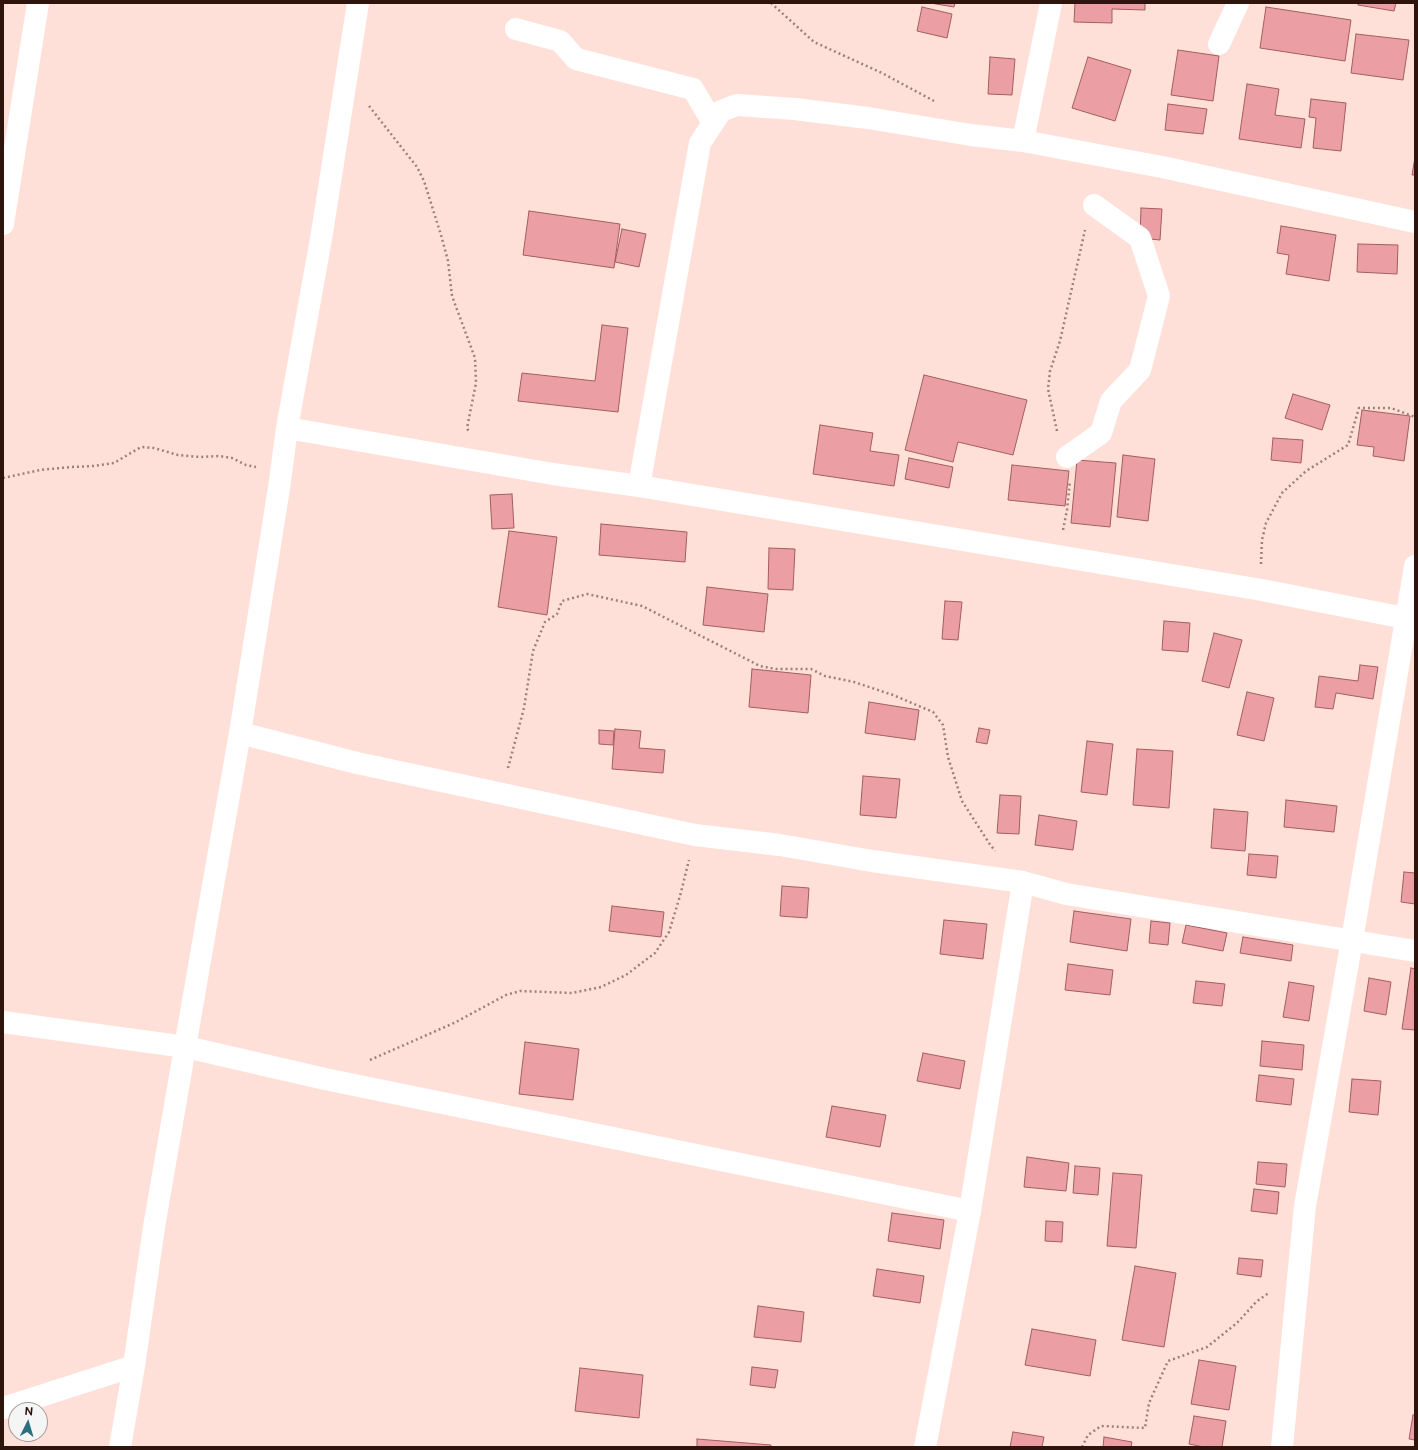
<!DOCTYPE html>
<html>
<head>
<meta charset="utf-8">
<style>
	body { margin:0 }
	#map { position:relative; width:1418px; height:1450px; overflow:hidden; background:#ffe0d8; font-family:"Public Sans",sans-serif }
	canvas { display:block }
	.frame { position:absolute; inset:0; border:4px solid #2f140e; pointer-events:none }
	.north { position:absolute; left:8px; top:1402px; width:40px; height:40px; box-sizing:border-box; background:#f5f5f5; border:1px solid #a69b99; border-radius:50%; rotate:5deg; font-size:11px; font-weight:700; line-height:16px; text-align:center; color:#2f140e }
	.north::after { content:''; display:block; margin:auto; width:14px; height:18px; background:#2b707f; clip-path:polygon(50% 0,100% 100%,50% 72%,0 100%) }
</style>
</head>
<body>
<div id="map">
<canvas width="1418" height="1450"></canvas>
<div class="frame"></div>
<div class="north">N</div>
</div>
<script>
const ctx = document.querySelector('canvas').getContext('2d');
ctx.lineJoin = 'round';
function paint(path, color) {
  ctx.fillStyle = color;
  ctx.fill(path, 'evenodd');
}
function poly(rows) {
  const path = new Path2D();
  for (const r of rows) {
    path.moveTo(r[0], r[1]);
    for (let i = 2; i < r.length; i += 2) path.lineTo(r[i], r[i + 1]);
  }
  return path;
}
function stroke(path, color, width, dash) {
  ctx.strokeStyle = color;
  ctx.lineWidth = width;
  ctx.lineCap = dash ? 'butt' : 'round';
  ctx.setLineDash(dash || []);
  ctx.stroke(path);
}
const building = poly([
	[930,3,955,3,954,7,930,3],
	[1075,3,1145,3,1145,10,1112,9,1112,23,1074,22,1075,3],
	[1358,3,1396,3,1394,11,1358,5,1358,3],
	[922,7,952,14,947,38,917,31,922,7],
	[1266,7,1351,20,1345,61,1260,48,1266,7],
	[1356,34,1409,40,1403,80,1351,73,1356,34],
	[1178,50,1219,56,1213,101,1171,95,1178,50],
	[990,57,1015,59,1012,95,988,94,990,57],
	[1088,57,1131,70,1115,121,1072,108,1088,57],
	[1247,84,1279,89,1275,115,1305,119,1301,148,1239,139,1247,84],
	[1311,99,1346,103,1341,151,1313,148,1316,118,1309,117,1311,99],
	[1168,104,1207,109,1203,134,1165,130,1168,104],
	[1415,157,1415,175,1412,175,1415,157],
	[1141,208,1162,209,1160,240,1140,238,1141,208],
	[529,211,620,224,614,268,523,255,529,211],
	[1281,226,1336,235,1329,281,1286,274,1289,255,1277,253,1281,226],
	[622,229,646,234,639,267,615,262,622,229],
	[1358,244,1398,245,1397,274,1357,272,1358,244],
	[602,325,628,328,618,412,518,401,522,373,595,381,602,325],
	[924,375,1027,400,1013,455,958,442,953,462,905,450,924,375],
	[1293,394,1330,405,1322,430,1285,418,1293,394],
	[1362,410,1410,416,1404,461,1373,456,1374,447,1357,445,1362,410],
	[820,425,873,433,870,451,899,455,894,486,813,474,820,425],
	[1273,438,1303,440,1301,463,1271,460,1273,438],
	[1123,455,1155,459,1148,521,1117,517,1123,455],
	[909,458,953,467,949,488,905,479,909,458],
	[1077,460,1116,463,1110,527,1071,523,1077,460],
	[1012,465,1069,471,1065,506,1008,500,1012,465],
	[512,494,514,528,492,529,490,495,512,494],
	[601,524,687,532,685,562,599,555,601,524],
	[509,531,557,537,547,615,498,607,509,531],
	[769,548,795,549,793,590,768,589,769,548],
	[707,587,768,594,764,632,703,625,707,587],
	[945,601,962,602,958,640,942,639,945,601],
	[1164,621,1190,623,1188,652,1162,650,1164,621],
	[1214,633,1242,640,1229,688,1202,681,1214,633],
	[1360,665,1378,667,1373,699,1336,693,1333,709,1315,707,1319,676,1358,681,1360,665],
	[752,669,811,675,808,713,749,707,752,669],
	[1247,692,1274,698,1264,741,1237,735,1247,692],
	[869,702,919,710,915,740,865,733,869,702],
	[979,728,990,730,987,744,976,742,979,728],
	[615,729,641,731,639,748,665,750,663,773,612,769,615,729],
	[599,730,614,731,613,745,599,744,599,730],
	[1087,741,1113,744,1107,795,1081,792,1087,741],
	[1137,749,1173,751,1169,808,1133,805,1137,749],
	[863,776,900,779,896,818,860,815,863,776],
	[1000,795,1021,796,1019,834,997,833,1000,795],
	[1286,800,1337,806,1334,832,1284,827,1286,800],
	[1214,809,1248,812,1245,851,1211,848,1214,809],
	[1039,815,1077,821,1073,850,1035,845,1039,815],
	[1249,854,1278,856,1276,878,1247,875,1249,854],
	[1404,872,1415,873,1415,904,1401,902,1404,872],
	[782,886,809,888,807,918,780,916,782,886],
	[612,906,664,912,661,937,609,931,612,906],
	[1074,911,1131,919,1127,951,1070,942,1074,911],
	[944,920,987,924,983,959,940,954,944,920],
	[1151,921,1170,923,1168,945,1149,943,1151,921],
	[1186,925,1227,933,1223,951,1182,943,1186,925],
	[1243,937,1293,945,1291,961,1240,953,1243,937],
	[1068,964,1113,970,1110,995,1065,990,1068,964],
	[1411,968,1415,969,1415,1030,1402,1029,1411,968],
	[1369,978,1391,982,1386,1015,1364,1011,1369,978],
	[1196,981,1225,984,1222,1006,1193,1003,1196,981],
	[1289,982,1314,986,1309,1021,1283,1017,1289,982],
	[1262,1041,1304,1045,1302,1070,1260,1066,1262,1041],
	[525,1042,579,1049,573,1100,519,1094,525,1042],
	[923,1053,965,1061,960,1089,917,1081,923,1053],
	[1259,1075,1294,1079,1291,1105,1256,1101,1259,1075],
	[1352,1079,1381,1081,1378,1115,1349,1112,1352,1079],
	[832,1106,886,1115,880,1147,826,1137,832,1106],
	[1027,1157,1069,1163,1066,1191,1024,1187,1027,1157],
	[1258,1162,1287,1164,1285,1187,1256,1184,1258,1162],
	[1075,1166,1100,1168,1098,1195,1073,1193,1075,1166],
	[1113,1173,1142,1175,1136,1248,1107,1246,1113,1173],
	[1254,1189,1279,1192,1277,1214,1251,1211,1254,1189],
	[892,1213,944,1220,940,1249,888,1241,892,1213],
	[1046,1221,1063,1222,1062,1242,1045,1241,1046,1221],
	[1239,1258,1263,1260,1261,1277,1237,1274,1239,1258],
	[1135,1266,1176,1273,1164,1347,1122,1340,1135,1266],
	[877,1269,924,1276,920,1303,873,1296,877,1269],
	[758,1306,804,1312,801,1342,754,1337,758,1306],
	[1032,1329,1096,1340,1090,1376,1025,1365,1032,1329],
	[1199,1360,1236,1366,1229,1410,1191,1404,1199,1360],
	[752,1367,778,1370,775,1388,750,1385,752,1367],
	[580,1368,643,1375,639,1418,575,1411,580,1368],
	[1413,1415,1415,1415,1415,1440,1409,1439,1413,1415],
	[1194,1416,1226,1421,1222,1447,1204,1447,1189,1444,1194,1416],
	[1013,1432,1044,1437,1042,1447,1010,1447,1013,1432],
	[1104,1437,1132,1442,1131,1447,1103,1447,1104,1437],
	[697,1439,771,1445,771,1447,697,1447,697,1439]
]);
const path = poly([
	[771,3,814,42,882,73,934,101],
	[369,106,417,167,424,181,441,235,448,261,452,296,475,358,476,383,467,428,469,432],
	[1057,431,1048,389,1050,371,1060,341,1085,230],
	[3,478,40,470,71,467,94,466,114,463,141,447,154,448,178,455,200,457,219,456,232,458,246,465,256,467],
	[1063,530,1067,510,1070,481],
	[1261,564,1262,540,1266,523,1282,493,1306,471,1348,445,1359,408,1391,408,1415,417],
	[508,768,524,708,533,651,545,622,557,614,562,601,587,594,642,606,760,666,776,669,811,669,825,676,854,682,893,695,933,712,943,725,948,757,962,801,989,843,995,851],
	[370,1060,454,1023,506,995,520,991,572,993,601,987,626,975,655,953,669,932,680,896,689,860],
	[1082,1447,1088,1435,1101,1426,1145,1428,1149,1403,1168,1361,1207,1347,1237,1323,1256,1302,1270,1292]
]);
const street = poly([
	[516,29,560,41,576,59,693,89,713,123],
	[1219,44,1238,3],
	[1023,141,1051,3],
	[3,224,38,3],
	[287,428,553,474,639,486,1262,590,1405,618],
	[1067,457,1101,433,1111,401,1140,370,1159,296,1140,238,1094,205],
	[639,486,700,143,721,111,737,105,795,109,868,118,971,135,1023,141,1162,167,1415,222],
	[240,733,357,763,695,835,780,845,872,861,1023,882,1066,894,1415,951],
	[3,1022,186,1047,325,1079,970,1211],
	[3,1408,134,1366],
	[120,1447,134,1366,154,1227,208,914,240,733,279,488,287,428,322,233,358,3],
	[925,1447,970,1211,1023,882],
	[1282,1447,1305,1206,1352,940,1415,566]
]);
paint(building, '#eb9fa4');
stroke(building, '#a25d63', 1);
stroke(path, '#9d8079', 2.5, [2, 3]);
stroke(street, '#fff', 22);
</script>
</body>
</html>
